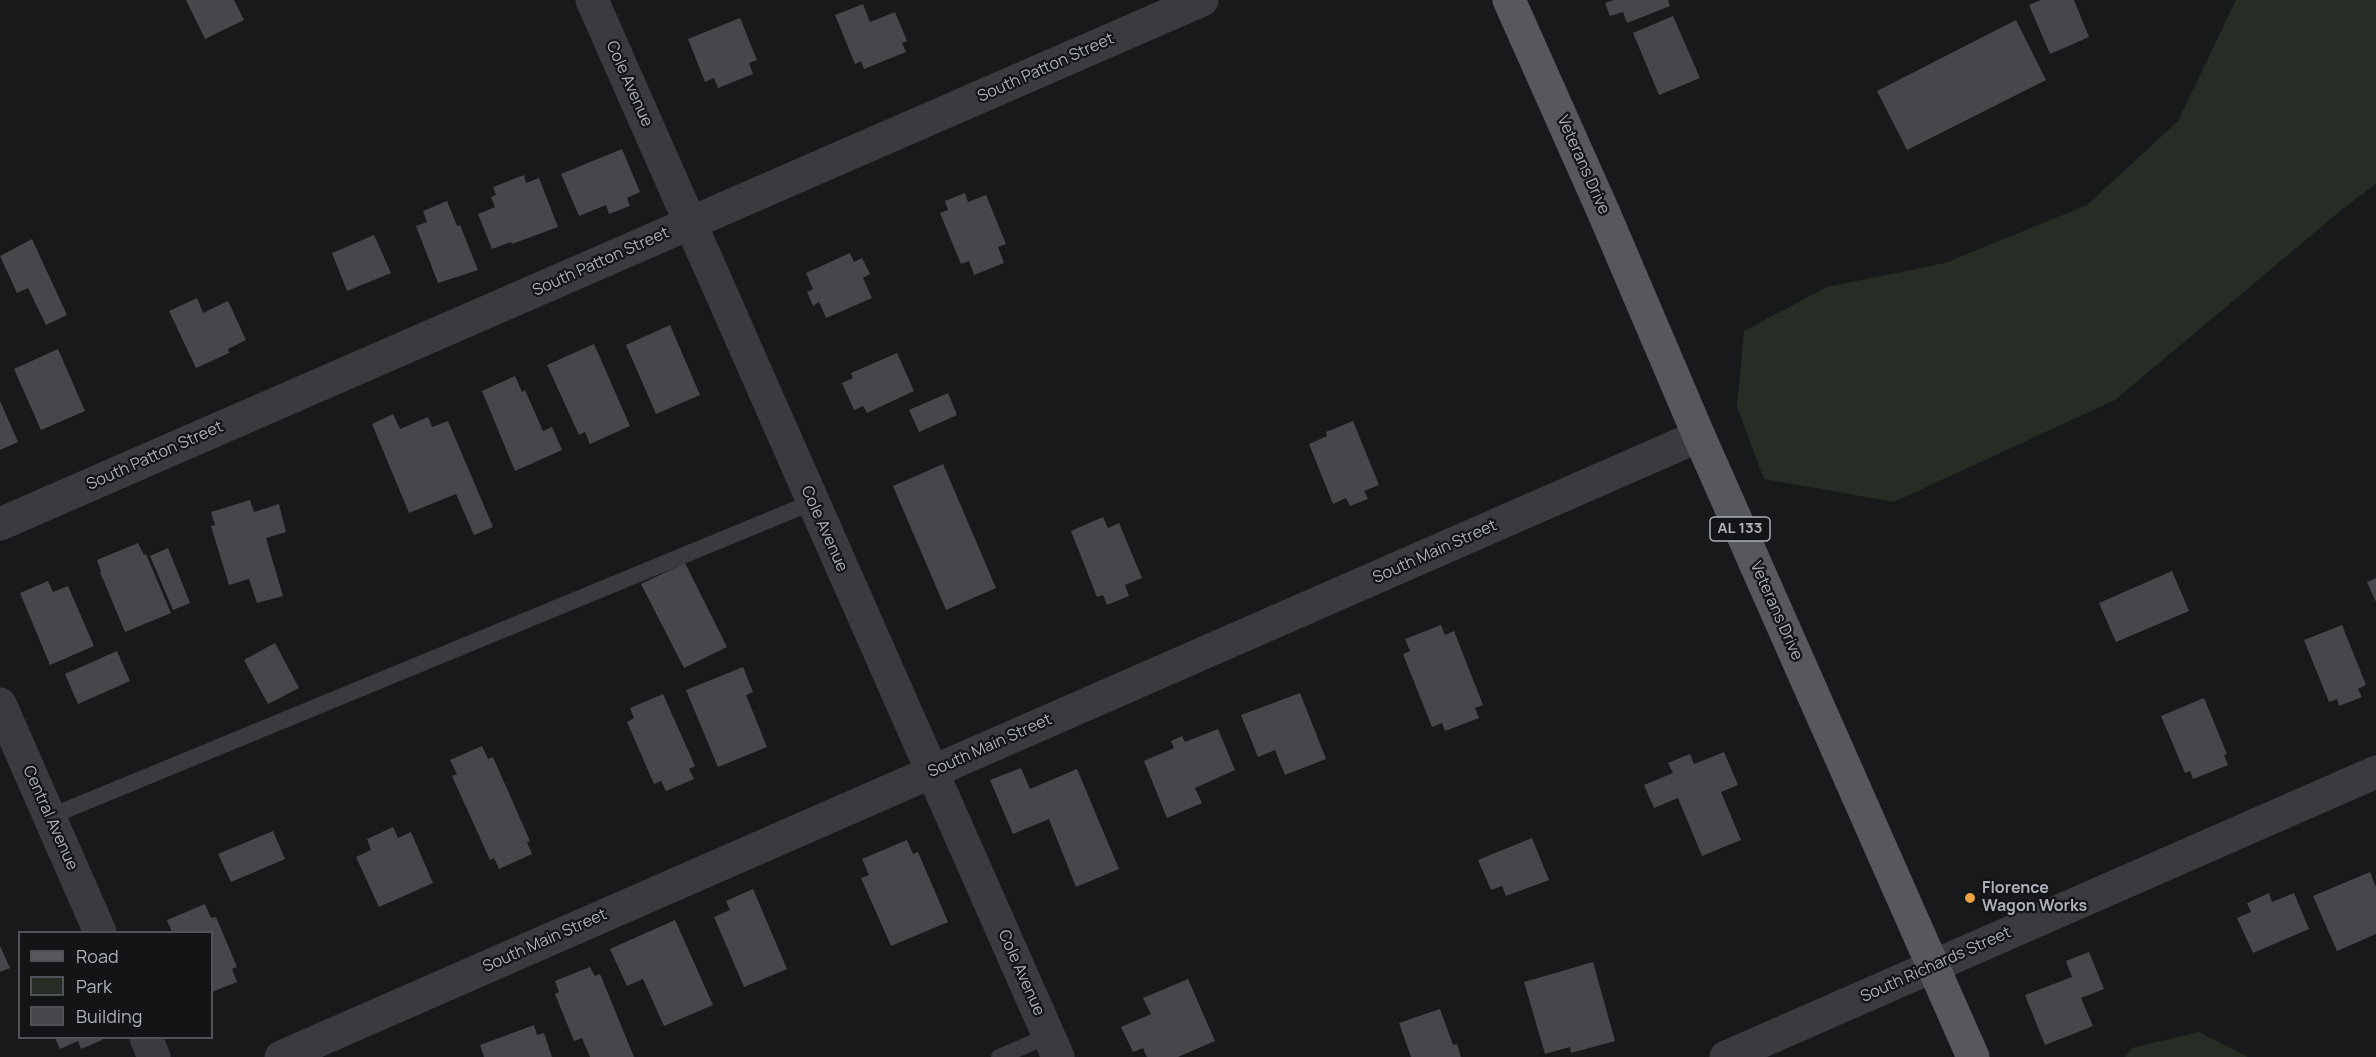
<!DOCTYPE html>
<html>
<head>
<meta charset="utf-8">
<style>
	body { margin:0 }
	#map { position:relative; width:2376px; height:1057px; overflow:hidden; background:#18191a; font-family:Manrope,sans-serif }
	canvas { display:block }
	.legend { position:absolute; left:18px; top:931px; width:195px; height:108px; box-sizing:border-box; background:#131415; border:2px solid #505357; margin:0; padding:8px 10px; list-style:none; font-size:18px; color:#acb1b9 }
	.legend li { display:flex; align-items:center; gap:12px; height:30px }
	.legend b { width:30px; border:2px solid #505357 }
</style>
</head>
<body>
<div id="map">
<canvas width="2376" height="1057"></canvas>
<ul class="legend">
<li><b style="height:8px;background:#56585e"></b>Road</li>
<li><b style="height:16px;background:#252d25"></b>Park</li>
<li><b style="height:16px;background:#46474a"></b>Building</li>
</ul>
</div>
<script>
const ctx = document.querySelector('canvas').getContext('2d');
ctx.lineJoin = 'round';
function paint(path, color) {
  ctx.fillStyle = color;
  ctx.fill(path, 'evenodd');
}
function poly(rows) {
  const path = new Path2D();
  for (const r of rows) {
    path.moveTo(r[0], r[1]);
    for (let i = 2; i < r.length; i += 2) path.lineTo(r[i], r[i + 1]);
  }
  return path;
}
function stroke(path, color, width, dash) {
  ctx.strokeStyle = color;
  ctx.lineWidth = width;
  ctx.lineCap = dash ? 'butt' : 'round';
  ctx.setLineDash(dash || []);
  ctx.stroke(path);
}
function write(font, color, halo, rows, align = 'center') {
  ctx.font = font + ' Manrope,sans-serif';
  ctx.lineWidth = 4.5;
  ctx.setLineDash([]);
  ctx.textBaseline = 'middle';
  ctx.strokeStyle = halo;
  ctx.fillStyle = color;
  for (const [text, x, y, turn = 0] of rows) {
    ctx.save();
    ctx.translate(x, y);
    ctx.rotate((+turn || 0) * Math.PI / 180);
    ctx.textAlign = isNaN(turn) ? turn : align;
    if (halo) ctx.strokeText(text, 0, 0);
    ctx.fillText(text, 0, 0);
    ctx.restore();
  }
}
const green = poly([
	[2236,0,2376,0,2376,184,2345,207,2115,400,1894,502,1764,479,1737,407,1744,331,1827,287,1945,263,2087,205,2178,121],
	[2199,1032,2248,1057,2125,1057,2132,1048]
]);
const building = poly([
	[186,0,234,0,244,20,205,39],
	[1614,0,1668,0,1670,6,1627,23,1623,12,1610,16,1605,3],
	[2041,0,2074,0,2089,37,2050,54,2029,5],
	[863,4,870,22,895,12,907,41,902,43,906,52,864,69,861,61,855,64,835,15],
	[1673,16,1700,78,1659,95,1633,33],
	[740,18,757,60,749,63,753,74,718,88,714,78,705,82,688,39],
	[2016,20,2046,80,1907,150,1877,91],
	[622,149,640,192,627,198,630,206,609,214,606,205,579,216,561,174],
	[524,175,526,183,539,178,558,227,512,244,511,242,492,249,478,214,495,207,491,197,496,195,493,187],
	[965,193,968,202,986,195,1006,244,998,247,1004,263,974,275,969,261,961,264,940,213,948,210,945,201],
	[447,201,457,226,460,225,478,270,438,283,416,226,427,222,423,211],
	[374,235,391,273,347,291,332,253],
	[32,239,67,315,46,325,28,288,17,293,0,256],
	[850,253,854,262,862,258,870,274,863,278,872,298,826,318,819,302,813,306,807,292,813,289,806,273],
	[197,298,203,313,228,301,246,340,228,349,229,353,196,368,169,311],
	[670,325,700,395,656,414,626,345],
	[594,344,630,426,590,444,585,432,579,435,547,365],
	[58,349,85,411,41,430,14,369],
	[897,353,914,391,867,413,863,406,854,410,842,383,853,378,851,373],
	[515,376,522,392,525,390,543,431,552,427,562,450,515,471,482,391],
	[948,393,957,415,919,432,909,410],
	[0,401,18,442,0,450],
	[393,414,400,429,428,417,432,427,448,421,493,527,474,535,456,494,409,513,372,424],
	[1353,421,1379,485,1364,491,1368,499,1350,506,1346,498,1333,504,1309,444,1327,436,1326,432],
	[943,464,996,588,946,610,893,486],
	[250,500,254,512,279,504,286,532,266,538,283,596,257,603,249,579,229,585,211,526,215,525,211,512],
	[1103,517,1108,528,1119,523,1142,578,1125,585,1129,596,1107,605,1103,595,1097,597,1071,531],
	[138,543,144,555,146,554,171,613,125,632,100,572,101,571,97,560],
	[168,548,190,603,173,610,150,556],
	[685,563,727,647,684,668,641,584],
	[2172,571,2189,611,2116,642,2099,603],
	[2376,578,2376,602,2367,582],
	[48,581,53,592,68,586,94,646,50,665,20,593],
	[1441,625,1445,635,1454,631,1483,705,1475,708,1479,718,1445,731,1442,723,1432,727,1403,654,1410,651,1405,639],
	[2342,625,2366,685,2358,689,2362,697,2339,706,2337,699,2329,702,2304,640],
	[275,643,299,688,268,704,244,660],
	[117,651,130,681,78,704,65,674],
	[743,667,753,692,746,695,767,747,718,767,686,690],
	[1300,693,1326,759,1285,775,1275,750,1258,757,1241,715],
	[663,694,695,766,689,769,694,779,666,791,661,781,654,784,627,722,634,718,630,708],
	[2204,698,2227,754,2224,755,2228,765,2193,779,2190,771,2185,773,2161,716],
	[1218,729,1235,770,1195,788,1202,803,1167,818,1144,761,1174,748,1171,741,1182,736,1185,742],
	[482,746,488,759,493,757,530,841,527,842,532,854,499,869,494,858,490,860,452,776,457,774,450,760],
	[1724,752,1738,785,1721,792,1741,840,1702,856,1678,798,1654,808,1644,785,1673,773,1668,763,1690,754,1694,764],
	[1021,768,1030,789,1077,769,1119,869,1076,887,1049,819,1013,834,990,780],
	[393,827,398,838,411,832,433,883,379,907,356,857,371,850,367,839],
	[273,831,285,859,231,882,218,854],
	[1532,838,1549,880,1506,896,1502,886,1491,890,1478,860],
	[907,840,913,854,918,852,948,922,891,946,861,878,869,875,862,859],
	[2370,872,2376,887,2376,934,2337,951,2313,896],
	[753,889,787,969,744,987,714,917,730,910,726,901],
	[2269,893,2272,902,2294,893,2309,929,2253,953,2237,918,2251,912,2247,903],
	[205,904,211,918,216,917,237,967,232,969,237,982,212,992,212,932,172,932,167,920],
	[675,920,713,1005,664,1026,643,979,627,986,610,949],
	[0,946,10,968,0,972],
	[2089,952,2104,989,2081,998,2093,1026,2045,1045,2025,995,2072,977,2066,961],
	[1593,962,1615,1041,1571,1053,1570,1047,1545,1054,1524,982],
	[590,967,595,976,600,974,634,1057,590,1057,582,1038,574,1041,555,994,559,992,555,981],
	[1188,979,1215,1041,1178,1057,1147,1057,1143,1048,1133,1052,1121,1027,1151,1014,1143,998],
	[1440,1009,1453,1045,1457,1044,1461,1057,1411,1057,1399,1023],
	[534,1025,537,1035,544,1033,552,1057,484,1057,480,1045],
	[55,1038,101,1038,102,1040,81,1049,78,1041,60,1049]
]);
const service = poly([
	[49,817,813,502],
	[999,1057,1048,1036]
]);
const minor = poly([
	[592,0,1058,1057],
	[0,704,100,932],
	[146,1038,154,1057],
	[281,1057,1699,436],
	[1726,1057,2376,772]
]);
const tertiary = poly([
	[0,524,1202,0]
]);
const primary = poly([
	[1509,0,1603,211,1699,436,1973,1057]
]);
const markers = [
	[1970,898,6,"#e8a143"]
];
const shields = [
	[1740,529,60]
];
const shieldNames = [
	["AL 133",1740,529]
];
const streetNames = [
	["South Patton Street",1046,68,-24],
	["Cole Avenue",629,84,66],
	["Veterans Drive",1583,165,66],
	["South Patton Street",601,262,-24],
	["South Patton Street",155,456,-24],
	["Cole Avenue",824,529,66],
	["South Main Street",1435,552,-24],
	["Veterans Drive",1776,611,66],
	["South Main Street",990,746,-24],
	["Central Avenue",50,818,66],
	["South Main Street",545,941,-24],
	["South Richards Street",1936,965,-24],
	["Cole Avenue",1021,973,66]
];
const poiNames = [
	["Florence",1982,889],
	["Wagon Works",1982,907]
];
paint(green, '#252d25');
paint(building, '#46474a');
stroke(service, '#3a3b3f', 16);
stroke(minor, '#3a3b3f', 33);
stroke(tertiary, '#3a3b3f', 33);
stroke(primary, '#56585e', 33);
for (const [x, y, r, color] of markers) {
  const dot = new Path2D();
  dot.arc(x, y, r, 0, 2 * Math.PI);
  ctx.fillStyle = color;
  ctx.fill(dot);
  stroke(dot, '#131415', 2);
}
for (const [x, y, w] of shields) {
  const box = new Path2D();
  box.roundRect(x - w / 2, y - 12, w, 24, 4.5);
  ctx.fillStyle = '#131415';
  ctx.fill(box);
  stroke(box, '#acb1b9', 1.5);
}
write('bold 15px', '#acb1b9', null, shieldNames);
write('16px', '#acb1b9', '#131415', streetNames);
write('bold 16px', '#acb1b9', '#131415', poiNames, 'left');
</script>
</body>
</html>
